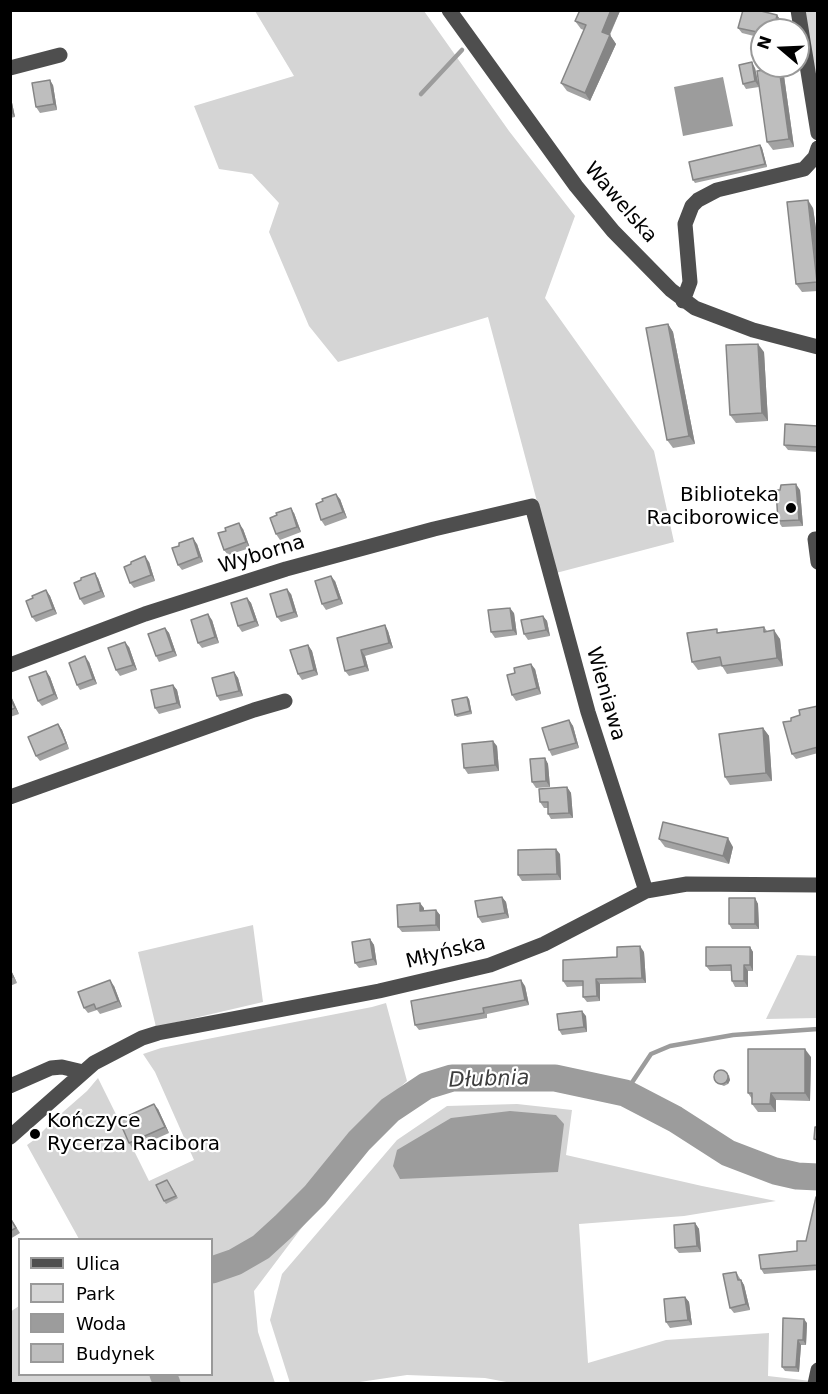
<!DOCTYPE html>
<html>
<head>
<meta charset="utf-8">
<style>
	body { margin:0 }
	#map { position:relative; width:828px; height:1394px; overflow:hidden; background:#fff; font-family:"DejaVu Sans",sans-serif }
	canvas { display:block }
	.frame { position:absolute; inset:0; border:12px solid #000; pointer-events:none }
	.legend { position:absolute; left:18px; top:1238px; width:195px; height:138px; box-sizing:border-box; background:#fff; border:2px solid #999; margin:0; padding:8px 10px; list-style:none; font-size:18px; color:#000 }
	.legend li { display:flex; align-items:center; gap:12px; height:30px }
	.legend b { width:30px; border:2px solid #999 }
	.north { position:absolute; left:750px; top:18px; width:60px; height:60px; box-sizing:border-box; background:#fff; border:2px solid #999; border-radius:50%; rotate:289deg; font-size:16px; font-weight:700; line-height:24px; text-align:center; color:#000 }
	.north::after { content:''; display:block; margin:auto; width:21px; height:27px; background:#000; clip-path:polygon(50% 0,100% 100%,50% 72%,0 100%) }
</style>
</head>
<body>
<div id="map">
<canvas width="828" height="1394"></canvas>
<div class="frame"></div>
<ul class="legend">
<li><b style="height:8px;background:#4e4e4e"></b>Ulica</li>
<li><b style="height:16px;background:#d5d5d5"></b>Park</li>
<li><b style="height:16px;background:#9c9c9c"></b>Woda</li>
<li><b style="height:16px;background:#bebebe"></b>Budynek</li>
</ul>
<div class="north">N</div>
</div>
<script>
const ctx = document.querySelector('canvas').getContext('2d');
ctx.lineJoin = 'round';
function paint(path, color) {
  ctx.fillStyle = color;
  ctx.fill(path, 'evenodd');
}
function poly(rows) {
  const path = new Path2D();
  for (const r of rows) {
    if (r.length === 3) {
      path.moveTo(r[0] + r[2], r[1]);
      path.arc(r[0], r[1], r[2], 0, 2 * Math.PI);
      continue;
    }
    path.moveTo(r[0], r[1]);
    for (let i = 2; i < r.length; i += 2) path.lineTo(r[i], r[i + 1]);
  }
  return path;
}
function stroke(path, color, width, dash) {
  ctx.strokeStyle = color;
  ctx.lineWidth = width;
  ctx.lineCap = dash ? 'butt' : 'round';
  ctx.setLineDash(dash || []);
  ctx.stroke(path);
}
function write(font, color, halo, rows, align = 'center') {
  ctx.font = font + ' "DejaVu Sans",sans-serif';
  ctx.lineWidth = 4.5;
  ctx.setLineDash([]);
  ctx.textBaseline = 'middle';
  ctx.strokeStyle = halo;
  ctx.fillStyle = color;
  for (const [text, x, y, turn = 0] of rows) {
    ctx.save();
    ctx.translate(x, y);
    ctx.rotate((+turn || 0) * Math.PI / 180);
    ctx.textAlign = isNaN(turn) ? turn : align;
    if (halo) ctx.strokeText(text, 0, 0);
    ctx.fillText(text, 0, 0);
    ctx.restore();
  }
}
const green = poly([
	[255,11,424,11,509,131,575,216,545,298,654,451,674,542,556,573,488,317,338,362,309,326,269,232,279,203,252,174,219,169,194,106,294,76],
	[804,11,817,11,817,96],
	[253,925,263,1002,156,1027,138,952],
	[797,955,817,956,817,1018,766,1019],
	[386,1003,407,1081,346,1136,364,1151,300,1230,254,1291,258,1332,275,1383,11,1383,10,1312,19,1306,20,1374,212,1374,212,1240,79,1239,27,1145,34,1140,55,1119,87,1091,98,1078,149,1181,194,1160,155,1072,143,1054,161,1048,372,1007],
	[517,1104,572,1110,566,1155,702,1186,776,1201,684,1216,579,1224,588,1363,666,1340,769,1333,768,1376,811,1381,811,1384,517,1384,485,1378,407,1375,353,1383,290,1383,270,1320,282,1274,397,1140,447,1106]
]);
const water = poly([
	[723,77,733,126,683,136,674,87],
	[510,1111,556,1115,564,1124,558,1172,400,1179,393,1166,397,1150,451,1118]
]);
const stream = poly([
	[421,94,462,50],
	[625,1093,651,1054,670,1046,733,1035,818,1029]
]);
const river = poly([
	[212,1270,235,1262,261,1247,284,1226,315,1195,359,1141,390,1110,426,1086,452,1078,555,1078,625,1093,675,1119,728,1153,775,1171,797,1176,818,1177],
	[163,1374,167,1384]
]);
const minor = poly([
	[449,10,576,186,613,231,671,290,695,308,753,330,818,347],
	[798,10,818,133],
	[10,68,60,55],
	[683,301,690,282,685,224,692,206,698,200,717,190,804,169,815,157,818,148],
	[818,539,815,539,818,562],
	[10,665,145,614,286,569,434,529,532,506,588,712,646,891],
	[10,797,254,710,285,701],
	[10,1086,51,1068,62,1067,83,1072],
	[10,1137,94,1063,142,1038,158,1033,379,991,490,965,544,944,646,891,687,884,818,885],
	[815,1384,818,1370]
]);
const wall = poly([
	[580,10,619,10,620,11,610,35,616,44,590,101,567,91,561,83,584,30,581,29,575,21],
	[777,15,781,21,762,30,762,38,742,33,738,28],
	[755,68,759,87,746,89,743,84],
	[784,76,794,147,773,150,767,142],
	[53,85,57,110,40,113,36,107],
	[10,93,15,117,10,118],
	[760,145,762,148,767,167,695,183,693,180],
	[813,208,818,242,818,291,802,292,796,284],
	[668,324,673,332,695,444,673,448,667,440],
	[764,352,768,421,736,423,730,415],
	[818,426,818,452,788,450,784,445],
	[800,490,803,526,782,527,778,521],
	[340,499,347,518,325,526,321,520],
	[294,513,301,532,280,540,276,534],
	[243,529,250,548,228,555,224,550,226,531],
	[197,544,203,562,182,570,178,565],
	[149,562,155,581,134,588,130,583,131,564],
	[98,578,105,597,84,605,80,599],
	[335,581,343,604,326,610,322,604],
	[46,590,50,596,57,614,36,622,32,617,33,598],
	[291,594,298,617,281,622,277,617],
	[247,598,251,603,259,626,242,632,238,626],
	[514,613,517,635,495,638,491,632],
	[543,616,547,621,550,636,528,640,524,634],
	[212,620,219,643,202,648,198,643],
	[385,625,388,631,393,648,365,656,369,671,349,676,345,671,337,638],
	[764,627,767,631,780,639,783,666,727,674,722,666,698,670,692,662,719,632],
	[165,628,169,633,177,656,159,662,156,656],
	[308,645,312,651,318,675,302,680,298,674],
	[129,647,137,670,120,676,116,670],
	[89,662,97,684,80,690,77,685],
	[535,669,541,694,516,701,512,695],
	[46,671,50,677,58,699,42,706,38,701],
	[234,672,238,678,243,696,220,701,217,696],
	[173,685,177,690,181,708,159,714,155,708],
	[10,694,19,714,10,717],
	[467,697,469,699,472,714,457,717,455,715],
	[818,706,818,753,796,759,792,754,791,721],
	[569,720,573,726,579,748,552,756,549,750],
	[58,724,62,730,69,749,40,761,36,756],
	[763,728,769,736,772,781,730,785,725,777],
	[497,746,499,771,468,774,464,768],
	[545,758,548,764,550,787,536,788,532,782],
	[567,787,571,793,573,818,551,819,548,814,548,808,544,808,540,802],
	[659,839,733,847,729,864,665,847],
	[560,854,561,880,522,881,518,875],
	[502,897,506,902,509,918,482,923,478,917],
	[755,898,758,904,759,929,732,929,729,924],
	[424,908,424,911,436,910,440,915,440,931,402,932,398,927],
	[370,939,374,945,377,965,359,968,355,963],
	[750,947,753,952,753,971,748,971,748,987,735,987,732,981,731,971,710,971,706,966],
	[644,952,646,983,600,984,600,1001,587,1002,583,997,583,986,567,987,563,981,617,957],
	[10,968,17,983,10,986],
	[114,986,122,1007,100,1014,97,1010,88,1013,84,1008],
	[525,986,529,1005,487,1014,487,1018,419,1030,415,1025],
	[586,1016,587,1032,562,1035,559,1030],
	[811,1057,810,1101,776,1100,776,1112,758,1112,752,1104,752,1099,748,1093],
	[729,1075,730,1080,728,1084,724,1086,719,1084,717,1081],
	[158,1109,169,1133,133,1149,129,1143],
	[169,1183,178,1198,166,1204,164,1201],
	[818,1198,818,1270,764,1274,761,1269,797,1251,806,1241],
	[10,1217,20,1233,10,1239],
	[695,1223,699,1229,701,1252,679,1253,675,1248],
	[736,1272,744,1285,750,1310,734,1313,730,1308],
	[685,1297,689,1302,692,1325,670,1328,666,1322],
	[807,1323,806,1345,801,1345,799,1372,785,1371,782,1367]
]);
const shadedWall = poly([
	[611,10,619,10,620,11,607,40,602,32],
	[777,15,781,21,779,30,774,30],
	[610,35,616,44,590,101,585,93],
	[752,62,755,68,759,87,755,81],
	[779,68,784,76,794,147,789,139],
	[50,80,53,85,57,110,54,104],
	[10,93,15,117,11,112],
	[760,145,762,148,767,167,765,164],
	[808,200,813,208,818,242,818,282],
	[668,324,673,332,695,444,689,436],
	[758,344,764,352,768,421,762,413],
	[796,484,800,490,803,526,799,520],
	[336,494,340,499,347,518,343,512],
	[291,508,294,513,301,532,297,527],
	[239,523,243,529,250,548,246,542],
	[193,538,197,544,203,562,199,557],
	[145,556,149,562,155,581,151,575],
	[95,573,98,578,105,597,101,591],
	[331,576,335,581,343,604,339,599],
	[287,589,291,594,298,617,294,612],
	[46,590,50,596,57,614,53,609],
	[247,598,251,603,259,626,255,621],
	[510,608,514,613,517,635,513,630],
	[208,614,212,620,219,643,215,637],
	[543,616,547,621,550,636,546,630],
	[385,625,388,631,393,648,389,643],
	[165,628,169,633,177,656,173,651],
	[774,630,780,639,783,666,777,658],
	[125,642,129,647,137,670,133,665],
	[308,645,312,651,318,675,314,670],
	[361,650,365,656,369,671,365,666],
	[85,656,89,662,97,684,93,679],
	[531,664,535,669,541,694,537,688],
	[46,671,50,677,58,699,54,694],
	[234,672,238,678,243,696,239,691],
	[173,685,177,690,181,708,177,703],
	[10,694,19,714,15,708,10,698],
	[467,697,469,699,472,714,470,711],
	[569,720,573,726,579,748,576,743],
	[58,724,62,730,69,749,66,743],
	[763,728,769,736,772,781,766,773],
	[493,741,497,746,499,771,495,765],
	[545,758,548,764,550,787,546,781],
	[567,787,571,793,573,818,569,813],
	[728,838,733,847,729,864,723,856],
	[556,849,560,854,561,880,557,874],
	[502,897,506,902,509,918,505,913],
	[755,898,758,904,759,929,755,924],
	[420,903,424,908,424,917,420,911],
	[436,910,440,915,440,931,436,925],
	[370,939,374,945,377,965,373,959],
	[640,946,644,952,646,983,642,978],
	[750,947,753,952,753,971,750,965],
	[744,965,748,971,748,987,744,981],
	[10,968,17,983,10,971],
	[596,979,600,984,600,1001,597,996],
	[110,980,114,986,122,1007,118,1001],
	[521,980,525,986,529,1005,525,1000],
	[582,1011,586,1016,587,1032,584,1027],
	[805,1049,811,1057,810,1101,805,1093],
	[727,1072,730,1080,728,1084,726,1082],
	[771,1093,776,1100,776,1112,770,1104],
	[154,1104,158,1109,169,1133,165,1127],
	[695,1223,699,1229,701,1252,697,1246],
	[741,1280,744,1285,750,1310,746,1304],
	[685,1297,689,1302,692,1325,688,1320],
	[804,1319,807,1323,806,1345,803,1340],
	[798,1340,801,1345,799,1372,796,1367]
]);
const building = poly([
	[580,10,611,10,602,32,610,35,585,93,561,83,586,25,575,21,580,10],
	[743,10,757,10,777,15,774,30,762,30,762,33,738,28,743,10],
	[752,62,755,81,743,84,739,65,752,62],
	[779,68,789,139,767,142,757,71,779,68],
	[50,80,54,104,36,107,32,83,50,80],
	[760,145,765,164,693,180,689,162,760,145],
	[808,200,817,282,796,284,787,202,808,200],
	[668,324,689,436,667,440,646,328,668,324],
	[758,344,762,413,730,415,726,345,758,344],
	[785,424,818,426,818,447,784,445,785,424],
	[796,484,799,520,778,521,776,490,780,490,781,485,796,484],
	[336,494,343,512,321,520,316,504,323,501,322,499,336,494],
	[291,508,297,527,276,534,270,518,277,515,276,513,291,508],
	[239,523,246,542,224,550,218,533,226,531,225,528,239,523],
	[193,538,199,557,178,565,172,548,179,546,179,543,193,538],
	[145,556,151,575,130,583,124,567,131,564,131,562,145,556],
	[95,573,101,591,80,599,74,583,81,580,81,578,95,573],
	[331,576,339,599,322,604,315,581,331,576],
	[287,589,294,612,277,617,270,594,287,589],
	[46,590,53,609,32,617,26,601,33,598,32,596,46,590],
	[247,598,255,621,238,626,231,603,247,598],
	[510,608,513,630,491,632,488,610,510,608],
	[208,614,215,637,198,643,191,620,208,614],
	[543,616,546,630,524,634,521,620,543,616],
	[385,625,389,643,361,650,365,666,345,671,337,638,385,625],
	[764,627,764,632,774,630,777,658,722,666,720,657,692,662,687,633,717,629,717,633,764,627],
	[165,628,173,651,156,656,148,634,165,628],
	[125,642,133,665,116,670,108,648,125,642],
	[308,645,314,670,298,674,290,650,308,645],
	[85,656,93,679,77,685,69,663,85,656],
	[531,664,537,688,512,695,507,675,515,673,514,668,531,664],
	[46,671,54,694,38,701,29,677,46,671],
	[234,672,239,691,217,696,212,678,234,672],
	[173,685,177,703,155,708,151,690,173,685],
	[467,697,470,711,455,715,452,700,467,697],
	[10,698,15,708,10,710,10,698],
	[818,706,818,747,792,754,783,722,791,721,791,718,800,715,799,710,818,706],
	[569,720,576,743,549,750,542,728,569,720],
	[58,724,66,743,36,756,28,737,58,724],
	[763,728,766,773,725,777,719,734,763,728],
	[493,741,495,765,464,768,462,744,493,741],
	[545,758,546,781,532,782,530,759,545,758],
	[567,787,569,813,548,814,548,802,540,802,539,789,567,787],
	[663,822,728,838,723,856,659,839,663,822],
	[556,849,557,874,518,875,518,850,556,849],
	[502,897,505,913,478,917,475,901,502,897],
	[729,898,755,898,755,924,729,924,729,898],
	[420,903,420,911,436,910,436,925,398,927,397,905,420,903],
	[370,939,373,959,355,963,352,942,370,939],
	[640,946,642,978,596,979,597,996,583,997,583,981,563,981,563,960,617,957,617,947,640,946],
	[706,947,750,947,750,965,744,965,744,981,732,981,731,965,706,966,706,947],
	[10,971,13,977,10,979,10,971],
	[110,980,118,1001,96,1009,94,1004,84,1008,78,992,110,980],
	[521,980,525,1000,483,1008,484,1013,415,1025,411,1001,521,980],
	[582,1011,584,1027,559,1030,557,1014,582,1011],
	[748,1049,805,1049,805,1093,771,1093,770,1104,752,1104,752,1093,748,1093,748,1049],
	[721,1077,7],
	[154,1104,165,1127,129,1143,119,1120,154,1104],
	[815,1127,818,1127,818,1140,814,1139,815,1127],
	[167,1180,176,1196,164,1201,156,1185,167,1180],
	[816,1197,818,1198,818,1265,761,1269,759,1255,797,1251,797,1241,806,1241,816,1197],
	[10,1218,16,1228,10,1231,10,1218],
	[695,1223,697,1246,675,1248,674,1225,695,1223],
	[736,1272,738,1280,741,1280,746,1304,730,1308,723,1274,736,1272],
	[685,1297,688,1320,666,1322,664,1299,685,1297],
	[783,1318,804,1319,803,1340,798,1340,796,1367,782,1367,783,1318]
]);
const markers = [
	[791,508,6,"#000"],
	[35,1134,6,"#000"]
];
const streetNames = [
	["Wawelska",620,203,49],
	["Wyborna",262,555,-17],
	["Wieniawa",605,694,74],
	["Młyńska",446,953,-14]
];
const poiNames = [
	["Biblioteka",779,496],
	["Raciborowice",779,519],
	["Kończyce",47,1122,"left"],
	["Rycerza Racibora",47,1145,"left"]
];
const waterNames = [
	["Dłubnia",489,1080,-2]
];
paint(green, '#d5d5d5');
paint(water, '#9c9c9c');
stroke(stream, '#9c9c9c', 4.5);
stroke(river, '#9c9c9c', 27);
stroke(minor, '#4e4e4e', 15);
paint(wall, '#a3a3a3');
paint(shadedWall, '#858585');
paint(building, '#bebebe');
stroke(building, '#858585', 1.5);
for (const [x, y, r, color] of markers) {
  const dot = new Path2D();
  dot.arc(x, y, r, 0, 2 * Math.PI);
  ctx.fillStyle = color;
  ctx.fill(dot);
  stroke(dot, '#fff', 2);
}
write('20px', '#000', '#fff', streetNames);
write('20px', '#000', '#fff', poiNames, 'right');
write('italic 21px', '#3d3d3d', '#fff', waterNames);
</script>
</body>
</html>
